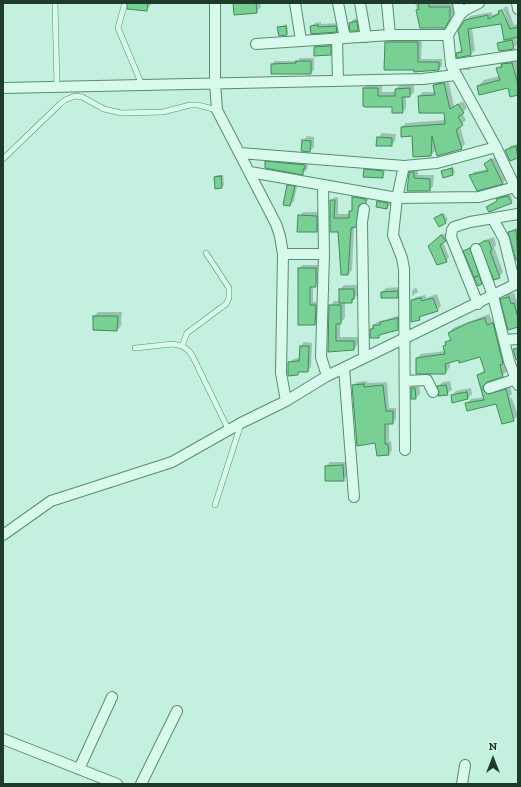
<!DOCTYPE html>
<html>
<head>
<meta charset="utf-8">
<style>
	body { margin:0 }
	#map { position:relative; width:521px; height:787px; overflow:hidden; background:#c4f0df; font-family:"Zilla Slab",serif }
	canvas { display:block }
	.frame { position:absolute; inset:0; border:4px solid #1e3b2a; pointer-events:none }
	.north { position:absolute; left:473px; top:739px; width:40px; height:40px; -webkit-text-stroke:3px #d4f7ea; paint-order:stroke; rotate:0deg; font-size:11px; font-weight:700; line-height:16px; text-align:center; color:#1e3b2a }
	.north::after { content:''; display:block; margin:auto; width:14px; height:18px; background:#1e3b2a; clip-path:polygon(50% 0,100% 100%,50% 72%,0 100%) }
</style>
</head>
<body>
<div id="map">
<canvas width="521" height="787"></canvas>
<div class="frame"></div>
<div class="north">N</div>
</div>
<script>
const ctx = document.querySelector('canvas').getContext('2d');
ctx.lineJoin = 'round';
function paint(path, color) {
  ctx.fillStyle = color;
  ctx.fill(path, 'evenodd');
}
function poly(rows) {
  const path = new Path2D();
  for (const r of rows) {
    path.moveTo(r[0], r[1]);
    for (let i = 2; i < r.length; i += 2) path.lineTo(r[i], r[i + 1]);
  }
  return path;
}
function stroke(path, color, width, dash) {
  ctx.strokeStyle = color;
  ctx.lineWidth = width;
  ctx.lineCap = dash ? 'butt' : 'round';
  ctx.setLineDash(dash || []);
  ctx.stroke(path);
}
const shadow = poly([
	[132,3,152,3,147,10],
	[234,3,260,3,261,7,256,12],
	[415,3,453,3,454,14,444,27,421,27],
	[507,6,514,25,518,24,518,36,516,36,517,44,513,48,498,44,505,39,502,23,472,28,475,50,471,54,457,53,462,49,465,21,470,16,492,12,492,15,500,12,501,10,505,20,507,20,503,8],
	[361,18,362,25,358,30,350,23,354,19],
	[321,22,321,24,339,23,340,27,337,31,311,26,315,23],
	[287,24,288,33,286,34,279,27],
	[422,38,421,59,442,59,442,66,438,70,415,69,386,42,390,39],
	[335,42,335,50,330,54,315,47,319,43],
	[300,58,314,58,314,70,311,73,272,64,275,61,298,61],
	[508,59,518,59,518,94,508,87,478,86,484,80,500,76,497,69],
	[471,67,470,70,462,70,464,69],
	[448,79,454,106,463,101,467,108,462,113,466,120,460,126,465,144,461,148,435,145,435,151,431,155,412,135,402,127,406,123,446,120,445,112,419,96,423,92,436,92,434,85,438,81],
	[368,84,382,84,382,92,396,92,396,89,400,85,414,85,414,92,410,96,406,96,406,108,402,112,364,88],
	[382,133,396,134,395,141,391,145,378,138],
	[307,136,314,137,314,147,310,151,303,141],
	[518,144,518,157,511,160,506,151,510,146],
	[495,157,506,179,503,183,479,189,471,175,474,172,488,169,485,164],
	[270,158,309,161,307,169,303,174,266,162],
	[453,167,455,172,453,174,442,171],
	[366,168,385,169,384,175,382,177,364,170],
	[418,168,418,175,434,175,433,186,430,190,408,190,410,172,414,169],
	[217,175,223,175,224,185,222,187,215,177],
	[292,181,298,182,294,201,290,205,288,186],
	[357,193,370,198,366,202,361,202,359,222,354,226,352,270,348,274,339,231,331,231,331,201,335,197,338,197,338,214,350,214,353,209,353,197],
	[510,194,513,200,511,202,487,207,498,201,499,197],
	[382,197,392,199,391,204,386,208,378,202],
	[303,212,321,212,321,227,317,231,299,216],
	[444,213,448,220,439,226,435,218],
	[518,227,518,240,512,241,509,232],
	[444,233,448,237,443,242,449,257,446,261,433,243],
	[494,237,496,245,494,247,503,272,499,277,480,244,485,240],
	[474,244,486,279,481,284,476,278,479,275,465,251],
	[302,265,319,265,319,282,313,286,313,302,319,302,319,320,315,324,299,269],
	[344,285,358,285,358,294,352,302,345,302,345,318,340,323,340,337,358,337,358,344,354,349,329,351,330,306,334,301,340,301,340,290],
	[402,287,402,293,397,297,382,292,386,288],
	[416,287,418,292,412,296,412,291],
	[514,293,516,299,518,299,518,326,502,299,507,294],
	[437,294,441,306,437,310,423,314,419,319,412,301,416,297,425,295,426,298],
	[98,312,122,312,121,326,117,330,94,329,94,316],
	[489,314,492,321,497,319,507,371,502,376,487,381,487,385,510,386,512,394,509,397,512,398,518,416,513,420,497,403,466,404,471,399,485,397,478,375,485,370,480,356,450,362,450,367,445,373,417,358,421,354,445,351,444,346,451,338,449,333,453,328],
	[401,315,401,326,397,329,382,334,378,337,371,329,377,322],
	[304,342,312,343,311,367,308,371,301,371,297,374,289,363,293,359,300,358,301,346],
	[367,381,367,383,387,382,389,408,396,408,396,419,393,423,389,423,389,441,391,441,392,450,389,454,353,385,357,382],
	[450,381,452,390,447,394,441,392,438,386,443,382],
	[417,384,419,384,420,394,416,398,412,388],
	[471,388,472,394,468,398,452,395,456,391],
	[330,462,347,462,348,475,343,480,326,466]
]);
const building = poly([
	[127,3,148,3,147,11,127,9,127,3],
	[233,3,256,3,257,13,234,15,233,3],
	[418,3,429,3,429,7,450,7,450,19,445,28,420,28,416,10,419,9,418,3],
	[502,10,510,29,518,27,518,37,504,40,501,24,468,29,471,55,457,58,456,53,462,52,458,30,465,20,488,15,488,19,499,14,498,11,502,10],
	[357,21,358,31,350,31,349,23,357,21],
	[318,25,318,27,336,26,337,32,311,34,310,26,318,25],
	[286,26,287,35,279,36,277,27,286,26],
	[512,40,514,49,499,51,497,43,512,40],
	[385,42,418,42,418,62,439,62,439,70,414,72,414,70,384,70,385,42],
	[331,46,331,55,314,56,314,47,331,46],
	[296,61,311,61,311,74,271,74,271,64,296,63,296,61],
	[512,63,518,84,518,95,510,97,508,88,479,95,477,86,500,80,496,68,502,67,501,64,512,63],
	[444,83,450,109,458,104,464,113,458,117,463,125,456,130,462,149,437,156,432,136,431,156,413,157,412,136,401,137,401,127,445,124,444,113,419,113,418,96,435,95,433,85,444,83],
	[363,88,378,88,378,96,395,96,395,89,410,88,410,97,402,97,403,113,392,113,392,107,365,107,363,106,363,88],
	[377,137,392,138,392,146,376,146,377,137],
	[302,140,311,141,310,152,301,151,302,140],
	[516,146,518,158,510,161,505,150,516,146],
	[491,159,503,184,477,191,469,175,488,171,484,164,491,159],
	[265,161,305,165,305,169,303,169,303,175,265,168,265,161],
	[452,168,453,175,443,178,441,171,452,168],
	[364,169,383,171,383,178,363,177,364,169],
	[409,172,414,172,414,178,430,179,430,191,407,191,409,172],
	[221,176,222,188,215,189,214,177,221,176],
	[287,185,295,186,290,206,283,205,287,185],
	[508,196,512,203,489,212,486,207,497,201,496,199,508,196],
	[352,197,366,199,366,203,359,205,356,227,351,228,348,275,341,275,338,232,330,232,330,200,335,200,334,218,349,218,349,211,352,211,352,197],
	[377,201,388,203,387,209,376,207,377,201],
	[442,214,446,223,439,227,434,218,442,214],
	[298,215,317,216,317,232,297,232,298,215],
	[516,230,518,260,516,260,508,232,516,230],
	[441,235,446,241,440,245,447,262,437,265,428,246,441,235],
	[484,241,489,241,492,250,490,251,500,278,494,280,479,244,484,241],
	[470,248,482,284,478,286,474,278,478,276,474,277,463,251,470,248],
	[298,268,316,268,316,287,310,287,310,305,316,305,315,325,298,325,298,268],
	[339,289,354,289,354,299,352,299,352,303,339,303,339,289],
	[398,291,398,298,381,298,381,292,398,291],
	[509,297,511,304,514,303,518,318,518,327,508,330,500,299,509,297],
	[421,298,422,301,433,298,438,311,419,317,420,320,411,322,411,300,421,298],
	[329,305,341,305,341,324,336,324,336,341,354,341,354,350,328,352,329,305],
	[93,316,118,316,117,331,93,330,93,316],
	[398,318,398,330,379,335,379,338,370,338,370,329,373,329,373,325,380,325,380,322,398,318],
	[485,318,487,325,493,323,503,364,500,365,503,377,487,382,483,386,483,390,488,394,506,389,514,421,502,424,496,404,467,411,465,403,484,400,477,375,485,372,480,357,459,363,459,360,445,364,446,372,445,374,416,374,416,358,445,354,443,346,446,345,445,342,451,340,448,333,468,323,485,318],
	[300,346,309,346,308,372,298,372,298,375,288,376,288,362,299,361,300,346],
	[518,348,518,359,516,360,513,349,518,348],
	[364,384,364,387,383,385,386,411,393,411,393,424,385,424,385,444,388,444,389,455,377,456,375,443,357,446,352,385,364,384],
	[446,385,448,395,438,396,439,392,437,386,446,385],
	[411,388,415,388,416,399,411,399,411,388],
	[467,392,468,399,452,403,451,395,467,392],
	[343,465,344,481,325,481,325,466,343,465]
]);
const service = poly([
	[55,3,57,87],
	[124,6,118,28,142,85],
	[3,159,60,104,65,100,75,96,82,97,104,109,121,113,163,112,190,105,198,105,217,110],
	[182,346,187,333,226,304,229,298,229,288,206,253],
	[135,348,173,344,182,346,189,351,193,357,229,431],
	[215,505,241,424]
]);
const minor = poly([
	[295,3,301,40],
	[338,3,345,38],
	[360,3,366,37],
	[387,3,390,35],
	[458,3,460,15],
	[479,3,465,10,460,15,448,35,451,65,496,147,518,193],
	[517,3,518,9],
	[215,4,215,82,217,110,276,224,280,236,283,254],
	[337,38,338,81],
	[256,44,390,35,448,35],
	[451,65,518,55],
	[3,88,423,79,455,75],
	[240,153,404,166,437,163,496,147],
	[404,166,397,198,393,235,402,258,404,269,405,450],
	[250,172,397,198,479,197,515,187],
	[323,185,324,254,321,357,327,376],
	[364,209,362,222,364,358],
	[493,219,504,239,515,284],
	[476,249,493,296,509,361,518,385],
	[478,304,451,237,452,230,454,227,470,222,518,214],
	[504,340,518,339],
	[344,368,354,497],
	[405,381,427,380,433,392],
	[489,388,516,379],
	[286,401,281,373,283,254,324,254],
	[3,535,51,501,172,462,241,423,286,401,327,376,518,283],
	[3,739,117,784],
	[79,769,112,697],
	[141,784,177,711],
	[462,784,465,765]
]);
paint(shadow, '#0003');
paint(building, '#78d095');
stroke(building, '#3e8c56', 1);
stroke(service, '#598c70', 6);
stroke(minor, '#598c70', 12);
stroke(service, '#d8faed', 5);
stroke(minor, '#d8faed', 10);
</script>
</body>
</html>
